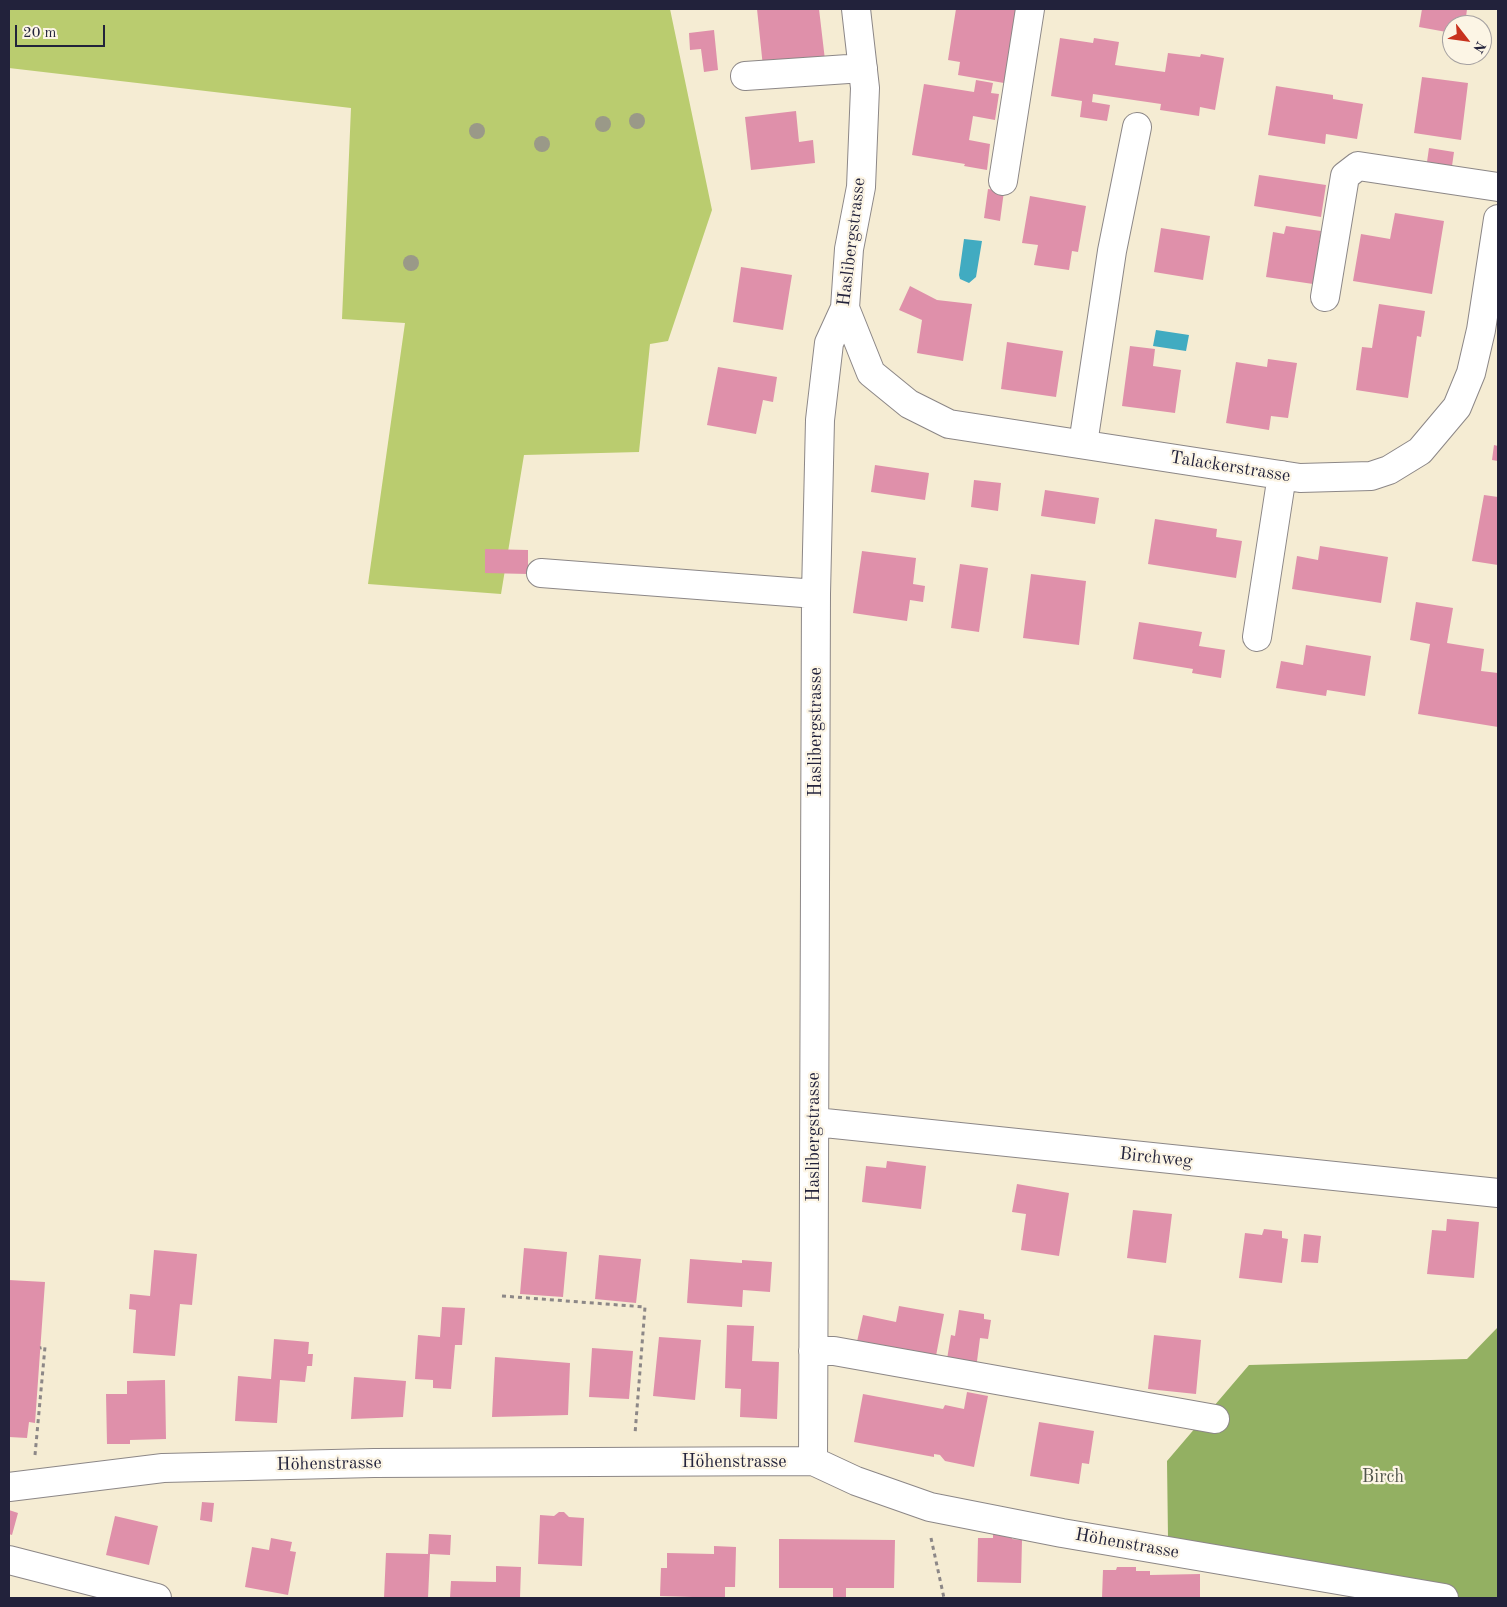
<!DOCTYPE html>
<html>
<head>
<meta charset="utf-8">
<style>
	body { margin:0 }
	#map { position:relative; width:1507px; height:1607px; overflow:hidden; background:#f5ecd3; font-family:"Old Standard TT",serif }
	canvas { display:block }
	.frame { position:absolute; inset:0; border:10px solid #22223b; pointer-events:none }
	.north { position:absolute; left:1442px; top:15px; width:50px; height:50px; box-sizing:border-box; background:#fcf5e5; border:1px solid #a5a1a1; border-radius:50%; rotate:120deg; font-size:14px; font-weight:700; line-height:20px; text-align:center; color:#22223b }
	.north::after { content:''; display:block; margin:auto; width:18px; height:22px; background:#c8321e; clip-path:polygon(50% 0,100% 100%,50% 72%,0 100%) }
	.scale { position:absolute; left:15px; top:25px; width:90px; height:22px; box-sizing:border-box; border:2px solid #22223b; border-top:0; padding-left:6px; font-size:15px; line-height:18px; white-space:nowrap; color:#22223b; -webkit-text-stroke:4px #fcf5e5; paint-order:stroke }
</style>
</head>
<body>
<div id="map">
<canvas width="1507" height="1607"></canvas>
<div class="frame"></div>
<div class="north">N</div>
<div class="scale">20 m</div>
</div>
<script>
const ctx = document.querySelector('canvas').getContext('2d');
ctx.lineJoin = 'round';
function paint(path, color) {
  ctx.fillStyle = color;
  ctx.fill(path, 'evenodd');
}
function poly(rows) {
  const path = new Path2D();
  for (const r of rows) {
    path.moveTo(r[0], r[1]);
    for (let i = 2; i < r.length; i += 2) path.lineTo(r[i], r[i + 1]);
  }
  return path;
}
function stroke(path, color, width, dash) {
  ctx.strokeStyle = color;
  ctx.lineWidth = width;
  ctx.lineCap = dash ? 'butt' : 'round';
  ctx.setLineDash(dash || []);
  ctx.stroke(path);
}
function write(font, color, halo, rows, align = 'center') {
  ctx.font = font + ' "Old Standard TT",serif';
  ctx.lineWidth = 4.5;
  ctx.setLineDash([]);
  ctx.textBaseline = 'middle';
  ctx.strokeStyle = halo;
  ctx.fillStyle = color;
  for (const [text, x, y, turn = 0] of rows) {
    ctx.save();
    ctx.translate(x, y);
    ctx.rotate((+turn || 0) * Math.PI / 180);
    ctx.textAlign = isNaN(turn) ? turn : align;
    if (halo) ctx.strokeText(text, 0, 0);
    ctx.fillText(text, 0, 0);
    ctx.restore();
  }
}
const green = poly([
	[9,9,670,9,712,210,668,341,650,344,639,452,524,455,501,594,368,584,405,323,342,319,351,108,9,68]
]);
const forest = poly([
	[1498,1327,1498,1598,1388,1598,1168,1538,1167,1461,1249,1365,1467,1359]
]);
const water = poly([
	[964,239,982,241,976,277,969,283,960,279,959,275],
	[1156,330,1189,335,1186,351,1153,346]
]);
const building = poly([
	[757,9,819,9,825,60,763,67],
	[956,9,1020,9,1010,70,1006,70,1004,83,958,75,960,62,948,60],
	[1422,9,1467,9,1465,25,1452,25,1452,33,1419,27],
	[714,30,718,70,704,72,701,49,690,50,689,33],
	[1060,38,1093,43,1094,38,1119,42,1115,65,1165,72,1168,53,1200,57,1201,54,1224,58,1215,110,1200,107,1199,116,1160,110,1161,104,1093,94,1092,102,1110,105,1107,121,1080,117,1082,101,1051,96],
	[1422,77,1468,83,1461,140,1414,133],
	[976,80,993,83,991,93,999,94,995,120,973,116,969,140,990,144,987,170,964,166,965,164,912,155,924,84,974,92],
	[1276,86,1333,95,1333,99,1363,104,1357,139,1326,134,1325,144,1268,135],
	[796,111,799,142,813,140,815,163,751,170,745,117],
	[1429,148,1454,152,1452,166,1427,162],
	[1259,175,1326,185,1321,217,1254,206],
	[988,189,1004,191,1000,221,984,218],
	[1030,196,1086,206,1078,252,1072,251,1069,270,1034,265,1038,245,1022,243],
	[1395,213,1444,221,1432,294,1353,281,1361,234,1390,239],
	[1286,226,1321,231,1313,284,1266,277,1273,232,1284,234],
	[1161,228,1210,236,1203,280,1154,272],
	[741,267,792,275,783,330,733,322],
	[910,286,937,300,972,304,963,361,917,353,922,320,899,310],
	[1379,304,1425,311,1421,337,1417,336,1408,398,1356,390,1362,347,1372,348],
	[1007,342,1063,351,1056,397,1001,389],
	[1130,346,1155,349,1153,366,1181,370,1175,413,1122,406],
	[1268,359,1297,363,1288,418,1271,416,1269,430,1226,423,1236,362,1267,367],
	[718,367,777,377,773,402,763,400,756,434,707,425],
	[1494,445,1498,446,1498,461,1492,460],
	[875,465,929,473,925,500,871,492],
	[974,480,1001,483,998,511,971,507],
	[1045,490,1099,498,1095,524,1041,516],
	[1484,495,1498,497,1498,565,1472,561],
	[1155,519,1217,529,1216,537,1242,541,1236,578,1148,564],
	[1320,546,1388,557,1381,603,1292,589,1297,556,1318,560],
	[485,549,528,550,528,574,485,573],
	[862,551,916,558,913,584,925,586,923,602,910,600,907,621,853,613],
	[960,564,988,568,979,632,951,628],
	[1031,574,1086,581,1079,645,1023,638],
	[1416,602,1453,608,1447,643,1484,649,1481,671,1498,673,1498,727,1418,714,1430,644,1410,640],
	[1139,622,1202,632,1199,646,1225,650,1221,678,1192,673,1193,669,1133,659],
	[1306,645,1371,656,1365,696,1327,690,1326,696,1276,688,1281,661,1303,665],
	[887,1161,926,1166,921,1209,862,1202,866,1166,886,1168],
	[1017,1184,1069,1193,1059,1256,1021,1250,1026,1214,1012,1212],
	[1133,1210,1172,1214,1166,1263,1127,1258],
	[1447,1219,1479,1222,1474,1278,1427,1274,1432,1230,1446,1231],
	[1264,1229,1282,1231,1282,1238,1288,1239,1282,1283,1239,1278,1245,1233,1262,1235],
	[1304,1234,1321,1236,1318,1263,1301,1262],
	[524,1248,567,1252,563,1297,520,1294],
	[154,1250,197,1254,192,1305,180,1304,175,1356,133,1353,136,1310,129,1309,130,1294,150,1296],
	[599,1255,641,1259,636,1303,595,1299],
	[690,1259,742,1263,742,1260,772,1262,770,1292,743,1290,742,1307,687,1303],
	[9,1280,45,1282,35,1423,29,1422,27,1438,9,1437],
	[899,1306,944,1314,935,1361,856,1346,863,1315,896,1322],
	[442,1307,465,1308,462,1345,455,1345,451,1389,433,1388,433,1380,415,1379,418,1335,440,1337],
	[959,1310,984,1314,984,1319,991,1320,988,1339,980,1338,976,1369,946,1365,951,1335,955,1336],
	[727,1325,754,1326,752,1361,779,1362,777,1419,740,1417,741,1389,725,1388],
	[1154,1335,1201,1340,1196,1394,1148,1389],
	[659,1337,701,1340,695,1400,653,1396],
	[274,1339,309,1342,308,1354,313,1354,312,1366,307,1366,305,1382,280,1380,277,1423,235,1421,238,1376,271,1379],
	[592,1348,633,1351,629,1399,589,1397],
	[495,1357,570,1363,568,1415,492,1417],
	[354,1377,406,1381,403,1417,351,1419],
	[165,1380,166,1439,130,1440,130,1444,107,1444,106,1394,127,1394,127,1381],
	[967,1392,988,1396,974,1467,945,1461,940,1455,934,1454,934,1457,854,1442,863,1394,943,1409,945,1405,964,1409],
	[1039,1422,1094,1431,1089,1464,1082,1463,1079,1484,1030,1476],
	[202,1502,214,1503,212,1522,200,1520],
	[9,1510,18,1513,12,1535,9,1534],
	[559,1512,564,1512,569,1517,584,1518,582,1566,538,1564,540,1515,554,1516],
	[115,1516,158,1526,149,1565,106,1555],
	[429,1534,451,1535,450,1555,430,1554,428,1598,384,1598,386,1553,428,1554],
	[993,1534,1012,1535,1012,1539,1022,1540,1021,1583,977,1582,978,1538,993,1538],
	[271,1538,292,1542,290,1551,296,1552,288,1595,245,1587,252,1547,269,1550],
	[779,1539,895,1540,894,1588,846,1588,846,1598,833,1598,833,1588,779,1588],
	[714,1546,736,1547,735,1587,725,1587,725,1598,660,1596,661,1568,667,1568,667,1553,714,1554],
	[496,1566,521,1567,520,1598,450,1598,451,1581,496,1582],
	[1117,1567,1136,1567,1136,1571,1150,1571,1150,1575,1200,1574,1200,1598,1102,1598,1103,1570,1116,1570]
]);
const path = poly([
	[502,1296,645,1307,635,1434],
	[35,1455,45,1347,40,1348],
	[931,1538,944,1598]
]);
const minor = poly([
	[745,76,863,68],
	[1003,181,1030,9],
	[1325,297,1345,176,1358,166,1498,187],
	[845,308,871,373,909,404,949,424,1300,478,1371,476,1389,470,1420,451,1457,407,1471,373,1481,330,1498,219],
	[1083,444,1112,251,1137,127],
	[541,573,816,594],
	[1257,637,1282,475],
	[815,1122,1498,1193],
	[813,1351,834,1351,1215,1419],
	[813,1461,816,594,820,420,829,343,845,308,849,249,861,187,865,88,856,9],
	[9,1487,163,1468,374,1463,813,1461,856,1481,930,1507,1062,1533,1444,1598],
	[9,1560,157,1598]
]);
const trees = [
	[637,121],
	[603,124],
	[477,131],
	[542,144],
	[411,263]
];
const streetNames = [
	["Haslibergstrasse",852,242,-83],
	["Talackerstrasse",1230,467,9],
	["Haslibergstrasse",816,732,-90],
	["Haslibergstrasse",814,1137,-90],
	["Birchweg",1156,1158,6],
	["Höhenstrasse",734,1462],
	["Höhenstrasse",329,1464,-1],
	["Höhenstrasse",1127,1544,10]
];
const parkNames = [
	["Birch",1383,1477]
];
paint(green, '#bacc6f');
paint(forest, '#93b062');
paint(water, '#41abc1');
paint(building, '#df90aa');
stroke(minor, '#8c8787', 30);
stroke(path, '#8c8787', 3, [4, 4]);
stroke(minor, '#fff', 28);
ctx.fillStyle = '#9a9988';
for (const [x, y] of trees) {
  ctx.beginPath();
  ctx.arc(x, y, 8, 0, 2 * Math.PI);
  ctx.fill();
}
write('18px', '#22223b', '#fcf5e5', streetNames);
write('18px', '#50554b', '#fcf5e5', parkNames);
</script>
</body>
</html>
